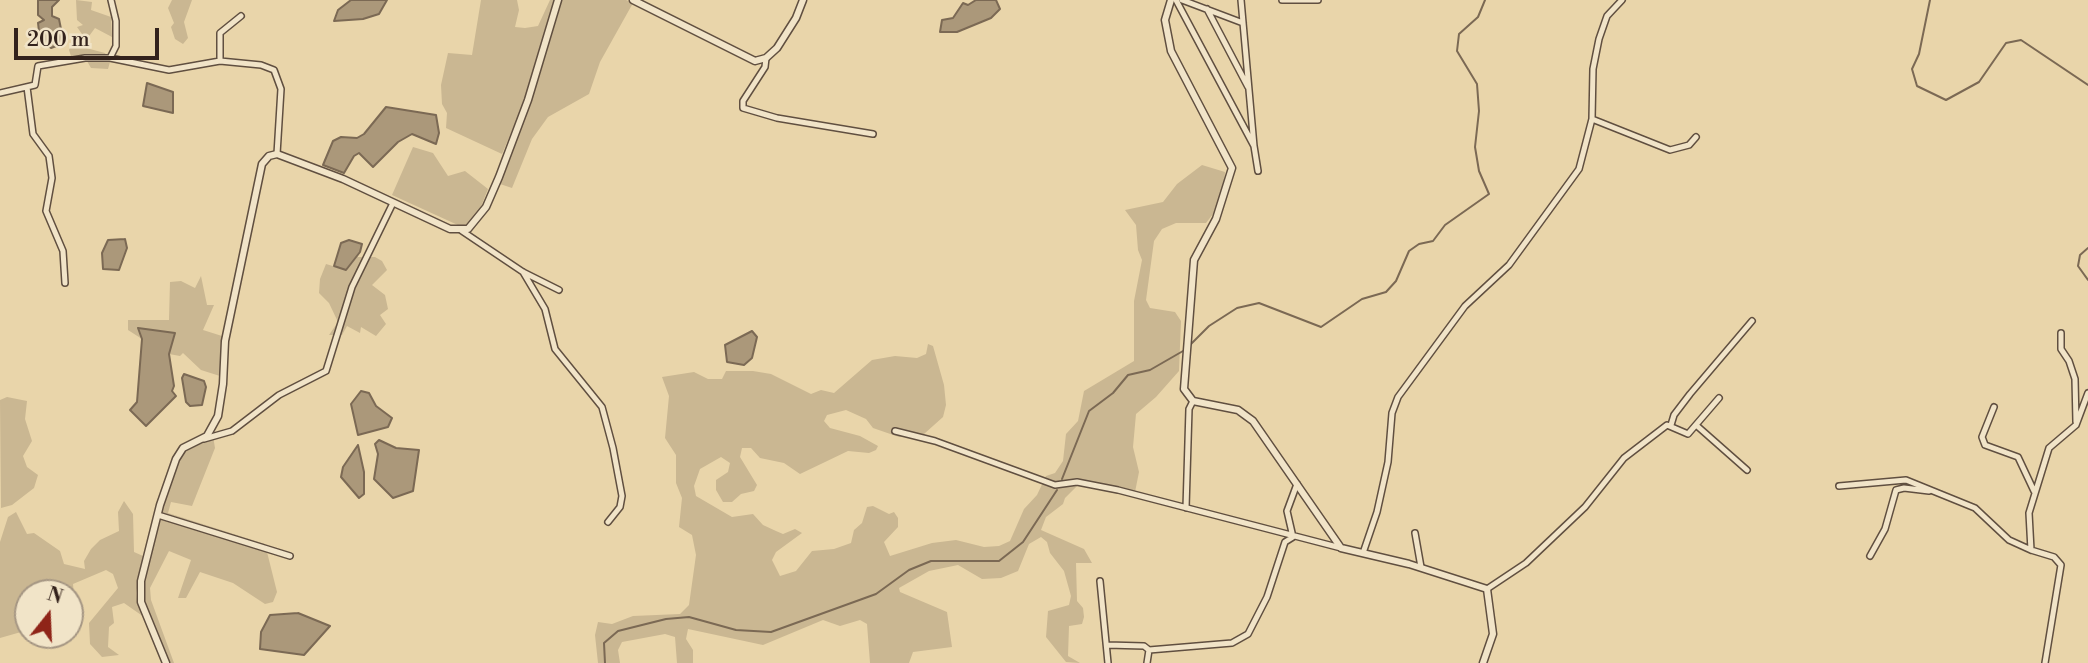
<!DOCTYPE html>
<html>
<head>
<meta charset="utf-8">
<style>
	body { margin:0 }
	#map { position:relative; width:2088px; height:663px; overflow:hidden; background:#e9d5aa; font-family:"Libre Bodoni",serif }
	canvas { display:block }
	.north { position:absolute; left:14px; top:579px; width:70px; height:70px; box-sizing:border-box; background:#f1e4c8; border:2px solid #a59683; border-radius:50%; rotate:18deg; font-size:19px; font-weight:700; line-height:28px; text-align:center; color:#33221c }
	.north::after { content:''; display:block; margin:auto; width:24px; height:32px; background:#8f2418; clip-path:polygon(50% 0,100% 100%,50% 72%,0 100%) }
	.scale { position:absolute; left:14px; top:28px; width:145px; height:32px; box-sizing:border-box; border:4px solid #33221c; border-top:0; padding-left:9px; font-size:21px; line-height:24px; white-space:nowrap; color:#33221c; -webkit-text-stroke:5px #f1e4c8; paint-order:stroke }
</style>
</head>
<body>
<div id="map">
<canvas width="2088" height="663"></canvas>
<div class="north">N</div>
<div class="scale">200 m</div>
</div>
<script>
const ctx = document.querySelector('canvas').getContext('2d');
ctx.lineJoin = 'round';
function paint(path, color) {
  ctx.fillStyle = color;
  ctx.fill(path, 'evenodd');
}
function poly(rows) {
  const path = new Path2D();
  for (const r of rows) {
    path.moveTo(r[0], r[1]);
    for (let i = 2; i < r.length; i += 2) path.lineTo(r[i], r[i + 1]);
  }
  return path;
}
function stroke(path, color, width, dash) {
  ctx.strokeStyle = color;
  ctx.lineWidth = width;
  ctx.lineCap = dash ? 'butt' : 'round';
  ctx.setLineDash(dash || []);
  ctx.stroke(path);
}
const green = poly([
	[76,0,92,2,91,10,111,17,112,37,95,28,84,43,86,48,105,53,110,62,108,69,91,68,87,61,71,56,69,50,74,38,82,34,77,27,83,25,77,20],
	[172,0,192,0,184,22,188,38,183,44,175,39,171,27,174,23,168,8],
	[481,0,517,0,519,10,515,27,525,28,538,26,550,0,556,0,525,100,502,154,446,128,447,113,442,104,441,85,448,53,472,55],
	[561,0,626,0,633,3,600,62,589,94,548,117,532,139,512,188,500,184],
	[413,147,433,153,448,176,465,171,488,189,476,219,467,226,460,226,392,195],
	[1202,165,1225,172,1223,193,1213,214,1206,223,1176,223,1162,229,1154,241,1146,300,1150,308,1175,312,1181,321,1179,371,1156,397,1136,414,1133,447,1139,472,1134,497,1078,485,1065,498,1063,504,1046,517,1041,530,1084,549,1092,563,1076,563,1077,601,1083,608,1084,617,1082,624,1069,626,1068,656,1080,663,1066,662,1046,637,1048,611,1069,605,1071,596,1064,571,1050,553,1047,542,1041,537,1029,544,1018,571,1001,578,982,579,958,565,929,571,899,588,900,592,947,612,952,647,913,652,909,663,870,663,867,624,860,620,840,626,823,620,763,645,688,629,686,639,693,650,693,663,677,663,675,637,665,634,622,642,618,650,620,663,598,663,595,635,598,622,612,624,633,616,680,614,689,605,696,555,692,535,679,527,682,498,676,483,676,455,665,438,669,396,662,377,694,372,708,379,722,379,726,371,753,371,771,374,811,394,821,390,834,393,872,360,895,356,917,358,926,354,928,344,933,346,944,385,946,405,943,417,924,434,899,437,873,428,866,419,846,410,827,415,824,421,830,428,860,436,878,446,876,450,869,453,848,451,800,474,784,463,760,458,751,448,742,448,740,457,757,485,754,491,741,494,732,502,723,502,716,490,716,480,728,472,730,463,721,457,700,469,694,486,696,496,732,517,753,514,763,525,776,531,783,534,795,529,802,533,776,552,772,560,780,576,796,571,812,551,834,549,851,543,854,530,862,523,867,507,873,506,889,514,894,512,898,518,898,527,884,542,890,556,932,543,956,540,984,547,999,546,1010,541,1024,509,1037,495,1046,476,1055,473,1063,461,1066,434,1078,421,1084,391,1134,361,1134,301,1142,260,1138,250,1136,225,1125,210,1163,202,1177,184],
	[357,257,375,257,382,261,387,270,372,285,385,295,388,309,380,315,386,324,376,336,361,327,360,333,347,326,342,335,329,335,338,322,329,303,319,293,320,279,326,264,346,270],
	[201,276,207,305,214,305,203,330,222,336,220,376,201,370,183,353,180,356,169,354,175,333,138,329,142,339,128,330,128,320,169,320,170,282,181,281,195,288],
	[7,397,27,401,25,419,32,441,23,456,27,467,38,475,34,488,12,505,1,508,0,400],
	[213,436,215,448,192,506,171,502,168,513,265,544,277,592,273,602,265,604,233,583,200,572,186,598,178,598,191,560,169,551,150,588,151,600,174,663,168,663,143,602,143,586,167,491,182,454],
	[124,501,133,514,134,552,143,556,136,593,137,603,144,617,124,603,112,607,114,623,109,627,108,647,119,655,102,657,90,644,89,623,118,588,113,574,106,570,73,584,75,606,70,614,70,593,28,593,28,630,0,638,0,542,8,517,16,512,27,534,34,533,60,551,64,564,85,569,84,561,91,549,100,540,119,531,118,512]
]);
const water = poly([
	[38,0,59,0,52,7,52,16,59,19,61,29,59,45,51,48,40,40,38,23,44,20,38,15,38,0],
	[351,0,387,0,379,14,363,19,334,21,338,10,351,0],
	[976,0,996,0,1000,9,991,18,957,32,940,32,942,20,953,18,963,3,968,5,976,0],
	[147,83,173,92,173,113,143,106,147,83],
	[386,107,436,115,439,133,436,144,412,134,398,142,373,167,359,153,354,156,344,173,323,165,333,141,341,137,357,138,364,134,386,107],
	[125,239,127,248,119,270,103,269,102,253,108,240,125,239],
	[349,240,362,244,360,252,346,270,334,266,341,243,349,240],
	[138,328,175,333,169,354,174,386,172,391,176,396,146,426,130,410,137,402,142,339,138,328],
	[752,331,757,337,752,358,744,365,727,362,725,345,752,331],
	[184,374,204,381,206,387,202,405,190,406,186,402,182,378,184,374],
	[361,391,369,393,376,406,392,418,388,427,358,435,351,404,361,391],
	[379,440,396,448,419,450,413,491,393,498,374,479,378,454,375,444,379,440],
	[358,445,364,472,364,494,359,498,341,477,343,467,358,445],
	[298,613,330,626,304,655,260,649,261,632,270,615,298,613]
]);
const stream = poly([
	[1930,0,1919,54,1912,69,1917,86,1946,100,1979,82,2006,43,2021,40,2088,85],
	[2088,248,2080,255,2078,266,2088,280],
	[1190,345,1209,326,1237,308,1259,303,1321,327,1362,299,1386,292,1396,281,1409,251,1419,244,1433,241,1445,225,1489,194,1479,171,1475,147,1479,111,1477,84,1457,51,1459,34,1478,17,1485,0],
	[1062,479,1089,411,1113,393,1128,375,1150,370,1183,351],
	[605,663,604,643,618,631,666,619,689,617,736,630,771,632,876,594,909,570,931,561,999,561,1023,542,1057,490]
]);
const minor = poly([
	[1176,0,1254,146,1241,0],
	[1182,0,1243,23],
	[1282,0,1318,0],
	[1207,9,1248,87],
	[110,58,116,46,116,21,111,0],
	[766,58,765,67,743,101,743,108,777,118,873,134],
	[220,61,220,33,241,16],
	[27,87,33,134,49,156,52,178,46,211,63,251,65,283],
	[0,93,35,85,38,66,85,58,110,58,169,70,220,61,261,65,274,70,281,89,277,154],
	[1592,119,1670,150,1689,145,1696,137],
	[1254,146,1258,171],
	[462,231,523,272,559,290],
	[523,272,545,309,555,349,602,407,613,448,622,496,620,507,608,522],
	[2061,333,2061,349,2069,361,2075,379,2076,422],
	[1994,407,1982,437,1985,445,2018,457,2034,491],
	[1671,425,1674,415,1690,394,1752,321],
	[1696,425,1747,470],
	[895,431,935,441,1055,485,1077,482,1118,490,1341,548],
	[204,439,232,431,279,395,326,371,352,287,393,203],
	[1839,486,1906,480,1975,508,2009,540,2031,550],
	[1186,508,1189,409,1193,401],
	[158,515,290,556],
	[1415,533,1421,567],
	[1363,553,1377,512,1388,462,1392,413,1398,397,1465,306,1509,265,1579,169,1592,119,1593,69,1599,39,1607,16,1622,0],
	[1870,556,1885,529,1896,490,1904,488,1929,491],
	[1100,581,1108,663],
	[1487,589,1526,563,1585,507,1624,458,1667,425,1688,434,1719,398],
	[1107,645,1144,646,1149,650],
	[1147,663,1149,650,1232,643,1248,634,1267,597,1285,542,1293,537,1287,511,1297,484],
	[2045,663,2061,565,2054,557,2031,550,2029,513,2049,448,2076,425,2088,393]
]);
const tertiary = poly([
	[633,0,755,61,766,58,777,48,796,18,803,0],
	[1171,0,1165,20,1171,51,1232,168,1216,219,1194,260,1184,389,1193,401,1238,410,1253,421,1341,548,1409,564,1487,589,1493,634,1483,663],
	[166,663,141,602,141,581,160,505,176,459,183,448,207,436,218,416,223,384,225,341,262,164,269,156,277,154,343,179,450,229,468,229,486,207,499,177,528,100,558,0]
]);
paint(green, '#cab792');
paint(water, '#ab987a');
stroke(water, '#7b6954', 2);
stroke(stream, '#7b6954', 2);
stroke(minor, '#604f40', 8);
stroke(tertiary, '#604f40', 9);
stroke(minor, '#f1e4c8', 5);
stroke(tertiary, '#f1e4c8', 6);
</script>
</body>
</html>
